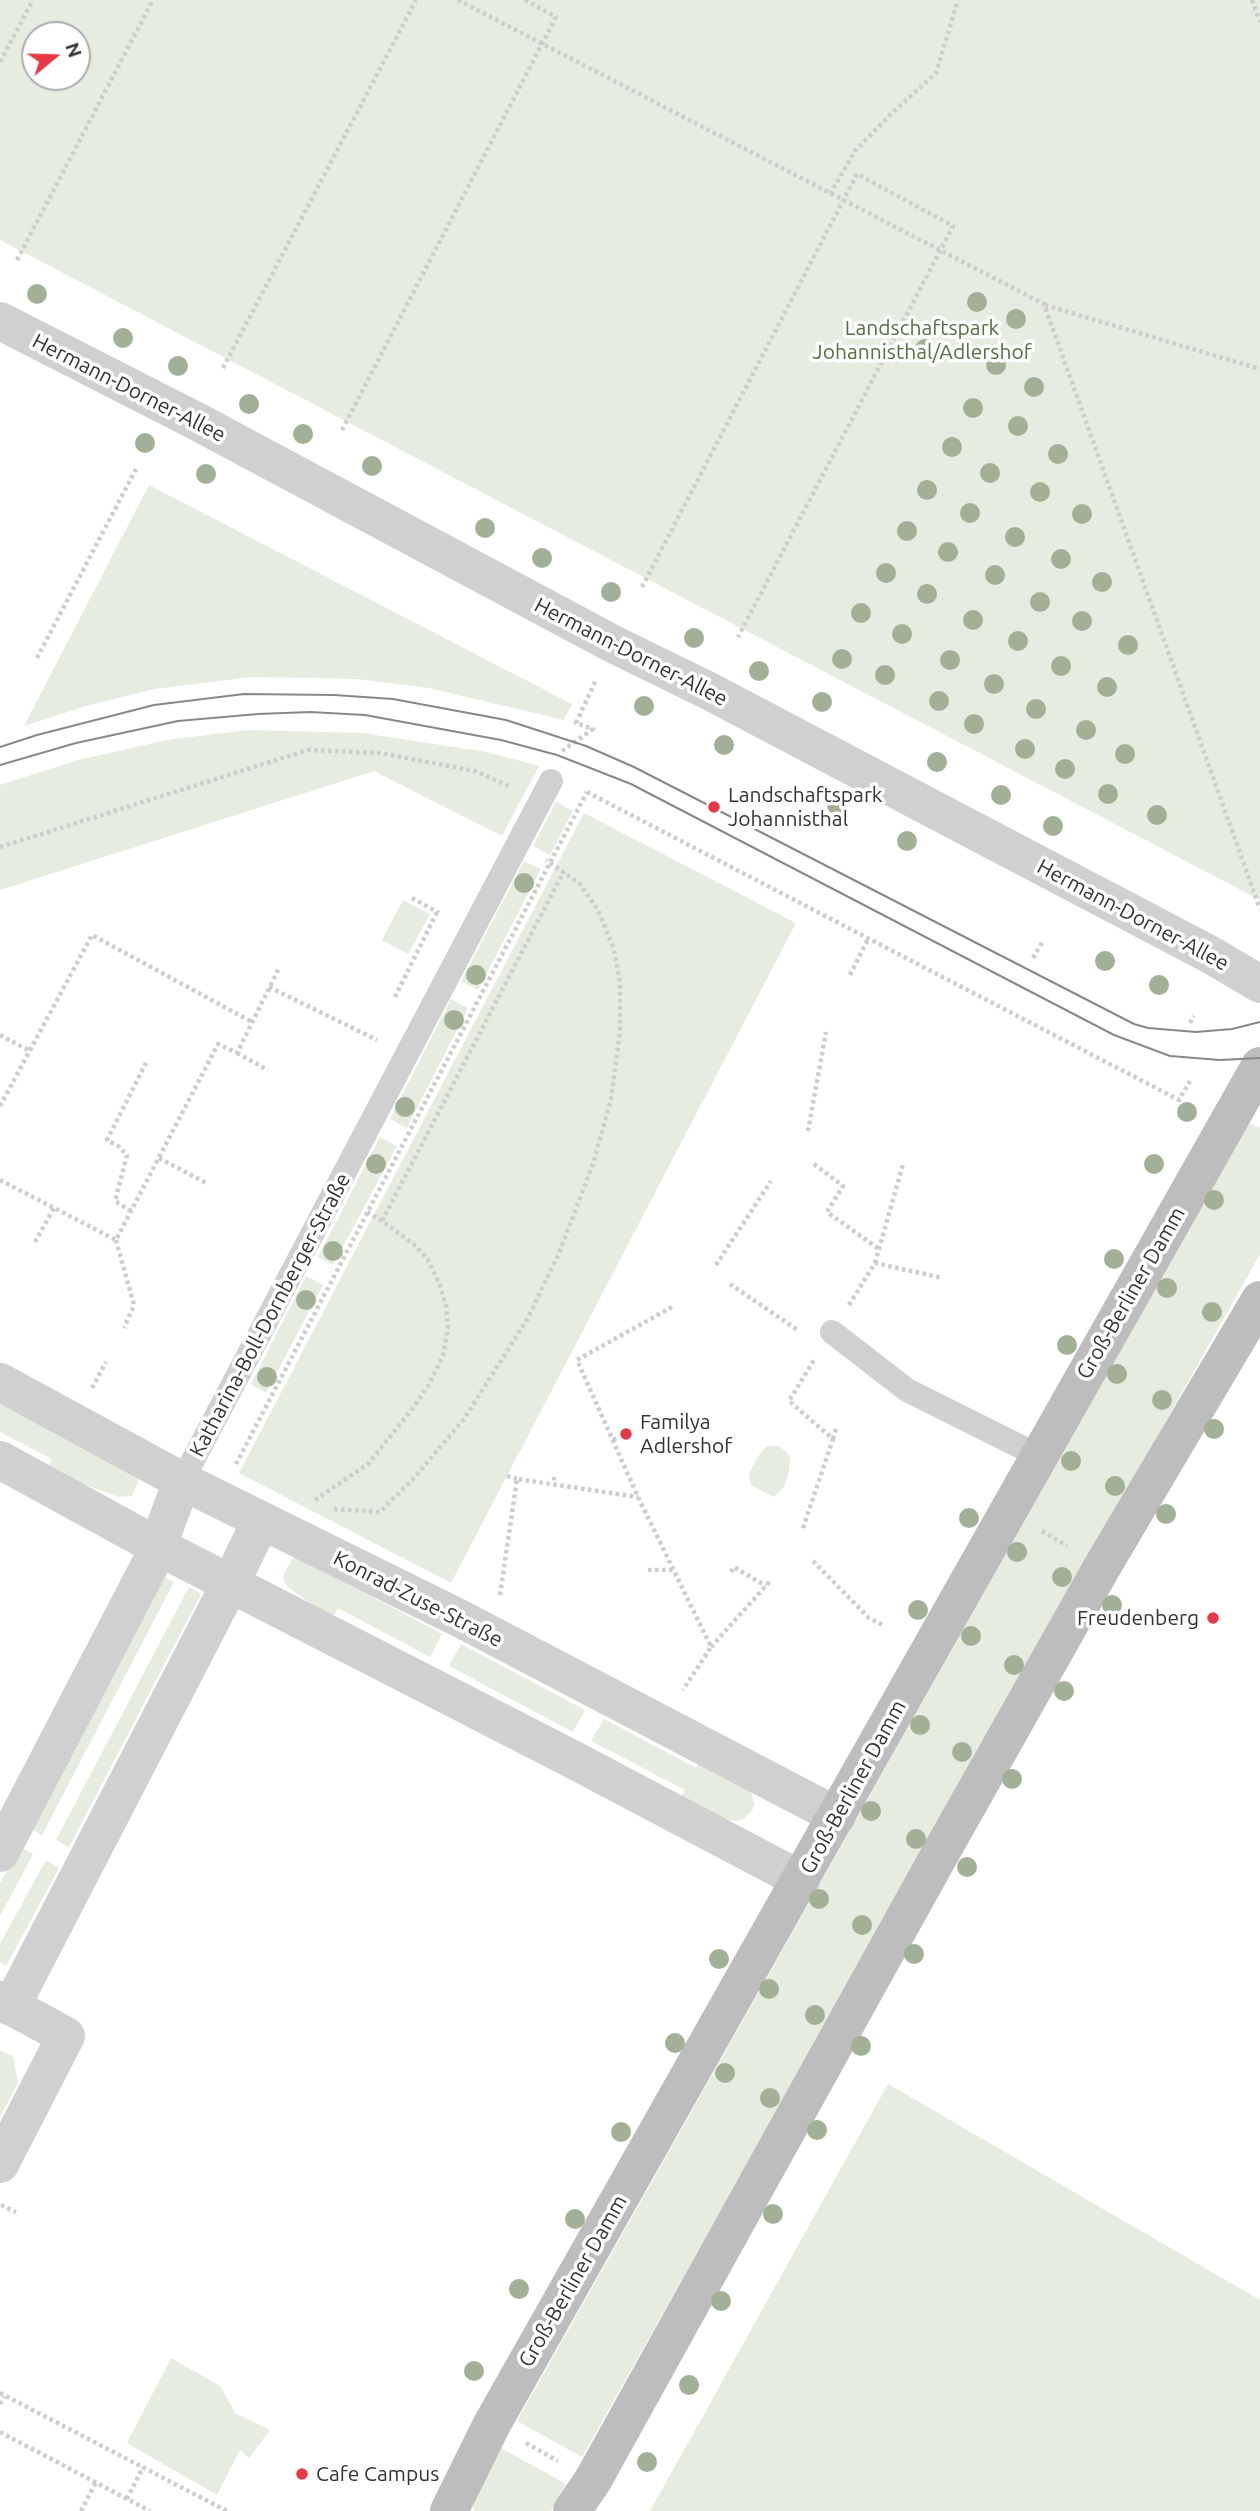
<!DOCTYPE html>
<html>
<head>
<meta charset="utf-8">
<style>
	body { margin:0 }
	#map { position:relative; width:1260px; height:2511px; overflow:hidden; background:#fff; font-family:Ubuntu,sans-serif }
	canvas { display:block }
	.north { position:absolute; left:21px; top:21px; width:70px; height:70px; box-sizing:border-box; background:#fff; border:2px solid #adadad; border-radius:50%; rotate:71deg; font-size:19px; font-weight:700; line-height:28px; text-align:center; color:#333 }
	.north::after { content:''; display:block; margin:auto; width:24px; height:32px; background:#e63946; clip-path:polygon(50% 0,100% 100%,50% 72%,0 100%) }
</style>
</head>
<body>
<div id="map">
<canvas width="1260" height="2511"></canvas>
<div class="north">N</div>
</div>
<script>
const ctx = document.querySelector('canvas').getContext('2d');
ctx.lineJoin = 'round';
function paint(path, color) {
  ctx.fillStyle = color;
  ctx.fill(path, 'evenodd');
}
function poly(rows) {
  const path = new Path2D();
  for (const r of rows) {
    path.moveTo(r[0], r[1]);
    for (let i = 2; i < r.length; i += 2) path.lineTo(r[i], r[i + 1]);
  }
  return path;
}
function stroke(path, color, width, dash) {
  ctx.strokeStyle = color;
  ctx.lineWidth = width;
  ctx.lineCap = dash ? 'butt' : 'round';
  ctx.setLineDash(dash || []);
  ctx.stroke(path);
}
function write(font, color, halo, rows, align = 'center') {
  ctx.font = font + ' Ubuntu,sans-serif';
  ctx.lineWidth = 7;
  ctx.setLineDash([]);
  ctx.textBaseline = 'middle';
  ctx.strokeStyle = halo;
  ctx.fillStyle = color;
  for (const [text, x, y, turn = 0] of rows) {
    ctx.save();
    ctx.translate(x, y);
    ctx.rotate((+turn || 0) * Math.PI / 180);
    ctx.textAlign = isNaN(turn) ? turn : align;
    if (halo) ctx.strokeText(text, 0, 0);
    ctx.fillText(text, 0, 0);
    ctx.restore();
  }
}
const green = poly([
	[0,0,1260,0,1260,900,0,240],
	[77,35,77,77,35,77,35,35],
	[149,485,572,704,564,720,429,688,357,679,252,677,155,689,86,706,24,726],
	[249,730,362,733,487,752,539,766,502,836,374,771,0,890,0,785,78,760,167,740],
	[556,802,573,811,550,855,533,846],
	[584,813,796,923,451,1583,239,1473],
	[524,861,541,869,478,990,461,981],
	[403,900,430,914,408,954,382,940],
	[451,999,468,1008,407,1128,390,1119],
	[1249,1123,1260,1128,1260,1254,582,2457,517,2421],
	[380,1137,397,1146,333,1265,318,1257],
	[306,1276,323,1285,266,1393,251,1384],
	[0,1404,127,1467,139,1480,132,1496,119,1497,47,1471,52,1459,0,1432],
	[767,1446,780,1446,790,1456,789,1472,784,1487,774,1497,751,1485,749,1474,759,1455],
	[298,1557,442,1634,430,1657,338,1608,332,1619,288,1587,284,1581,284,1573,292,1559],
	[161,1575,174,1582,42,1835,29,1828],
	[189,1587,201,1594,69,1847,56,1840],
	[461,1644,585,1710,573,1732,449,1666],
	[604,1719,696,1768,702,1757,750,1790,755,1804,752,1811,742,1820,733,1821,706,1814,680,1800,685,1790,591,1741],
	[20,1847,33,1854,0,1916,0,1883],
	[46,1860,59,1868,6,1966,0,1962,0,1944],
	[0,2050,13,2056,18,2083,0,2117],
	[888,2084,1260,2300,1260,2511,650,2511],
	[171,2358,220,2386,236,2414,270,2430,249,2458,240,2450,217,2495,127,2443],
	[501,2448,566,2484,551,2511,474,2511,473,2501]
]);
const path = poly([
	[458,0,1044,304,1260,909],
	[1252,0,1260,22],
	[0,62,33,0],
	[830,194,855,151,891,114,936,73,958,0],
	[17,260,153,0],
	[1045,305,1260,369],
	[223,368,416,0],
	[342,430,556,17,525,0],
	[642,587,857,174,953,226,738,637],
	[37,658,136,469],
	[562,751,593,729,576,723,596,680],
	[587,792,1179,1100,1190,1081],
	[0,847,308,750,380,753,475,771,511,787],
	[412,898,439,913],
	[1033,958,1043,941],
	[850,975,868,939],
	[269,987,377,1040],
	[395,997,437,912],
	[1190,1023,1194,1016],
	[0,1035,30,1051],
	[237,1053,268,1070],
	[0,1106,92,935,252,1022],
	[808,1131,826,1032],
	[159,1158,208,1184],
	[814,1164,843,1186,827,1212,879,1249],
	[0,1180,116,1240,218,1044,237,1053,279,968],
	[131,1211,115,1201,127,1155,118,1146,107,1140,146,1063],
	[367,1212,382,1221],
	[116,1240,134,1305,124,1328],
	[35,1242,54,1208],
	[875,1263,903,1164],
	[716,1265,771,1181],
	[730,1284,799,1331],
	[849,1305,875,1263,943,1278],
	[672,1307,577,1360,638,1497,711,1647,683,1690],
	[92,1388,106,1362],
	[833,1439,836,1429],
	[613,1440,626,1434],
	[236,1464,587,792],
	[507,1476,517,1479],
	[554,1477,554,1484],
	[315,1500,368,1464,414,1407,428,1386,443,1356,448,1328,446,1305,439,1283,428,1260,416,1246,382,1221,564,871],
	[334,1509,380,1512,414,1478,464,1419,528,1318,559,1253,593,1164,611,1099,620,1032,620,982,614,950,598,910,579,883,546,860],
	[803,1528,833,1439,789,1401,814,1360],
	[1042,1531,1067,1546],
	[813,1561,869,1618,883,1625],
	[648,1570,674,1570],
	[731,1572,734,1567,766,1586],
	[500,1595,517,1479,638,1497],
	[711,1647,771,1580],
	[1,2205,16,2212],
	[0,2393,227,2511],
	[0,2404,4,2396],
	[0,2432,150,2511],
	[526,2443,558,2461],
	[127,2499,143,2467],
	[81,2511,96,2482]
]);
const service = poly([
	[832,1332,907,1390,1039,1456],
	[182,1481,551,781]
]);
const minor = poly([
	[0,1382,182,1481,461,1619,837,1816],
	[0,1460,159,1547,570,1758,801,1880],
	[0,1853,153,1559,182,1481],
	[0,2000,66,2036,0,2164],
	[11,2007,230,1584,261,1521]
]);
const tertiary = poly([
	[0,321,196,421,613,644,709,691,933,809,1211,955,1260,984]
]);
const secondary = poly([
	[449,2511,492,2424,1260,1066],
	[572,2511,593,2480,935,1863,1102,1567,1260,1300]
]);
const tram = poly([
	[0,747,37,735,154,705,244,694,334,695,393,699,506,720,586,746,634,767,1134,1024,1148,1028,1196,1032,1232,1029,1260,1022],
	[0,765,76,743,178,721,258,714,310,712,365,715,501,740,557,755,631,784,1114,1035,1170,1056,1220,1060,1260,1058]
]);
const trees = [
	[37,294],
	[977,302],
	[1016,319],
	[123,338],
	[925,349],
	[996,365],
	[178,366],
	[1034,387],
	[249,404],
	[973,408],
	[1018,426],
	[303,434],
	[145,443],
	[952,447],
	[1058,454],
	[372,466],
	[990,473],
	[206,474],
	[927,490],
	[1040,492],
	[970,513],
	[1082,514],
	[485,528],
	[907,531],
	[1015,537],
	[948,552],
	[542,558],
	[1061,559],
	[886,573],
	[995,575],
	[1102,582],
	[611,592],
	[927,594],
	[1040,602],
	[861,613],
	[973,620],
	[1082,621],
	[902,634],
	[694,638],
	[1018,641],
	[1128,645],
	[842,659],
	[950,660],
	[1061,666],
	[759,671],
	[885,675],
	[994,684],
	[1107,687],
	[939,701],
	[822,702],
	[644,706],
	[1036,709],
	[974,724],
	[1086,730],
	[724,745],
	[1025,749],
	[1125,754],
	[937,762],
	[1065,769],
	[1108,794],
	[1001,795],
	[837,805],
	[1157,815],
	[1053,826],
	[907,841],
	[524,883],
	[1105,961],
	[476,975],
	[1159,985],
	[454,1020],
	[405,1107],
	[1187,1112],
	[376,1164],
	[1154,1164],
	[1214,1200],
	[333,1251],
	[1114,1259],
	[1167,1288],
	[306,1300],
	[1212,1312],
	[1067,1345],
	[1117,1374],
	[267,1377],
	[1162,1400],
	[1214,1429],
	[1071,1461],
	[1115,1486],
	[1166,1514],
	[969,1518],
	[1017,1552],
	[1062,1577],
	[1112,1605],
	[918,1610],
	[971,1636],
	[1014,1665],
	[1064,1691],
	[920,1725],
	[962,1752],
	[1012,1779],
	[871,1811],
	[916,1839],
	[967,1867],
	[819,1899],
	[862,1925],
	[914,1954],
	[719,1959],
	[769,1989],
	[815,2015],
	[675,2043],
	[861,2046],
	[725,2073],
	[770,2098],
	[817,2130],
	[621,2132],
	[773,2214],
	[575,2219],
	[519,2289],
	[721,2301],
	[474,2371],
	[689,2385],
	[647,2462]
];
const markers = [
	[714,807,7,"#e63946"],
	[626,1434,7,"#e63946"],
	[1213,1618,7,"#e63946"],
	[302,2474,7,"#e63946"]
];
const parkNames = [
	["Landschaftspark",922,328],
	["Johannisthal/Adlershof",922,352]
];
const streetNames = [
	["Hermann-Dorner-Allee",129,388,27],
	["Hermann-Dorner-Allee",631,652,27],
	["Hermann-Dorner-Allee",1133,915,28],
	["Groß-Berliner Damm",1131,1293,-60],
	["Katharina-Boll-Dornberger-Straße",270,1315,-62],
	["Konrad-Zuse-Straße",418,1599,27],
	["Groß-Berliner Damm",853,1787,-61],
	["Groß-Berliner Damm",573,2281,-60]
];
const poiNames = [
	["Landschaftspark",728,795],
	["Johannisthal",728,819],
	["Familya",640,1422],
	["Adlershof",640,1446],
	["Freudenberg",1199,1618,"right"],
	["Cafe Campus",316,2474]
];
paint(green, '#e6ecdf');
stroke(path, '#cdcdcd', 4.5, [3.5, 3.5]);
stroke(service, '#d0d0d0', 24);
stroke(minor, '#d0d0d0', 38);
stroke(tertiary, '#d0d0d0', 38);
stroke(secondary, '#bdbdbd', 38);
stroke(tram, '#888', 2);
ctx.fillStyle = '#a2b095';
for (const [x, y] of trees) {
  ctx.beginPath();
  ctx.arc(x, y, 10, 0, 2 * Math.PI);
  ctx.fill();
}
for (const [x, y, r, color] of markers) {
  const dot = new Path2D();
  dot.arc(x, y, r, 0, 2 * Math.PI);
  ctx.fillStyle = color;
  ctx.fill(dot);
  stroke(dot, '#fff', 2.5);
}
write('21px', '#56703f', '#fff', parkNames);
write('21px', '#333', '#fff', streetNames);
write('21px', '#333', '#fff', poiNames, 'left');
</script>
</body>
</html>
